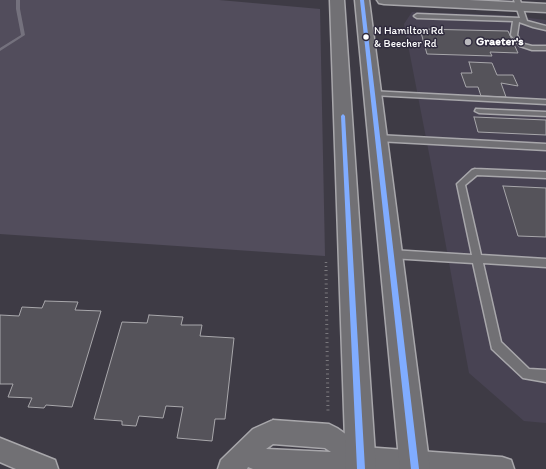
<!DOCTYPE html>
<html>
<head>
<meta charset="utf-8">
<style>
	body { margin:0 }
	canvas { display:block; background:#3e3b45 }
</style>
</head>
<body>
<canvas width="546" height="469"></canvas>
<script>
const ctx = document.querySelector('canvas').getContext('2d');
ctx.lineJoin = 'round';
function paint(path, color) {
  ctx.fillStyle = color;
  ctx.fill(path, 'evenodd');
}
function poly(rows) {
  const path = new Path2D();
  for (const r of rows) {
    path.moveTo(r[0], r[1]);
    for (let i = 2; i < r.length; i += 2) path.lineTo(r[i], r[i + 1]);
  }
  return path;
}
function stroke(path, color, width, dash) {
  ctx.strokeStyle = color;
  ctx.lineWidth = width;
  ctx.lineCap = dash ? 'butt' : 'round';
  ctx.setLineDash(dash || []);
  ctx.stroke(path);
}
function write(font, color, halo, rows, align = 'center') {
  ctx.font = font + ' Itim,sans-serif';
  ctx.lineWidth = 3;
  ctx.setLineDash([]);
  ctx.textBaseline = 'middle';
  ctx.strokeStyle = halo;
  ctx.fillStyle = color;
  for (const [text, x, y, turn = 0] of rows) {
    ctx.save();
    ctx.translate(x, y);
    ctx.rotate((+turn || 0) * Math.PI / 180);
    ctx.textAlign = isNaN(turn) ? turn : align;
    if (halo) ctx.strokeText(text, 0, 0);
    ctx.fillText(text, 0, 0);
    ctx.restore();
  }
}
const built = poly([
	[412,12,504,15,546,20,546,423,524,421,469,373,433,174,404,24]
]);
const green = poly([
	[0,0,219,0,320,9,325,256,0,234]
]);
const stream = poly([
	[16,0,20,0,20,9,25,35,0,51,0,48,21,35,16,9,16,0]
]);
const building = poly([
	[420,29,508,31,518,53,490,52,492,56,427,54,420,29],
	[469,62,492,63,497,75,513,75,518,86,501,83,506,97,481,96,478,87,466,87,461,73,472,73,469,62],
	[474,117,546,120,546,135,478,132,474,117],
	[503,186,546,188,546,237,518,236,503,186],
	[45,301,78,302,75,310,101,311,72,407,46,405,44,408,28,407,32,398,8,397,13,384,0,384,0,315,19,316,22,307,42,308,45,301],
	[149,315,183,317,181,325,202,325,200,336,234,338,225,419,215,419,212,441,177,438,183,407,166,406,163,418,139,416,136,426,122,425,122,421,94,419,122,322,147,323,149,315]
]);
const pathFar1 = poly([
	[326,262,326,271]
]);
const path = poly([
	[326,270,328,413]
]);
const lane = poly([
	[514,0,520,0,527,21,546,26,546,30,533,27,519,22,517,35,519,39,524,44,532,46,546,46,546,50,532,50,520,46,511,35,513,21,417,18,414,16,417,14,520,18,514,0],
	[370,91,546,100,546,104,372,95,370,95,370,91],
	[476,109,546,112,546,116,479,113,475,111,476,109],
	[377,135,546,144,546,150,377,141,373,138,377,135],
	[475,169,546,172,546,178,477,175,465,185,481,255,546,259,546,267,483,263,501,342,529,369,546,370,546,382,523,378,492,349,473,263,391,258,388,257,386,254,388,251,391,250,472,255,457,184,472,170,475,169]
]);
const street = poly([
	[273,420,329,424,337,428,364,447,502,457,511,460,514,469,253,469,248,467,247,469,218,469,221,460,253,429,273,420],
	[273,444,325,448,331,452,266,449,273,444],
	[0,438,55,460,58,469,16,469,0,462,0,438]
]);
const secondary = poly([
	[377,0,469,0,546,4,546,12,384,4,379,3,377,0]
]);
const primary = poly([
	[330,0,344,0,376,469,346,469,330,0],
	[355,0,369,0,430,469,400,469,355,0]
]);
const bus1 = poly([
	[360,0,364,0,419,469,411,469,360,0],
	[343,114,345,116,365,469,357,469,341,116,343,114]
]);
const markers = [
	[366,37,3.5,"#fff"],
	[468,42,4,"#bbbabe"]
];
const farBusnames = [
	["N Hamilton Rd",374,31],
	["& Beecher Rd",374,44]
];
const farPoinames = [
	["Graeter's",476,42]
];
paint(built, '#484353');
paint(green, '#524d5c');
paint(stream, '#74717d');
paint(building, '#55535a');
stroke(building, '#a8a7ab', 1);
stroke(lane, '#a8a7ab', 3);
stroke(street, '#a8a7ab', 3);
stroke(secondary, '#a8a7ab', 3);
stroke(primary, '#a8a7ab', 3);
stroke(pathFar1, '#7a787d', 2.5, [1, 3]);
stroke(path, '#7a787d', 3, [1, 3.5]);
paint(lane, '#717074');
paint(street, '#717074');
paint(secondary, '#717074');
paint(primary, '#717074');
paint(bus1, '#80acff');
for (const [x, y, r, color] of markers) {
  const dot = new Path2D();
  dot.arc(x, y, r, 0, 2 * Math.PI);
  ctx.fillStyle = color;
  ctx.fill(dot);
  stroke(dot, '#2f2a3d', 1.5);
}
write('11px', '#fff', '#2f2a3d', farBusnames, 'left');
write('bold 12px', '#fff', '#2f2a3d', farPoinames, 'left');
</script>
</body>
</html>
